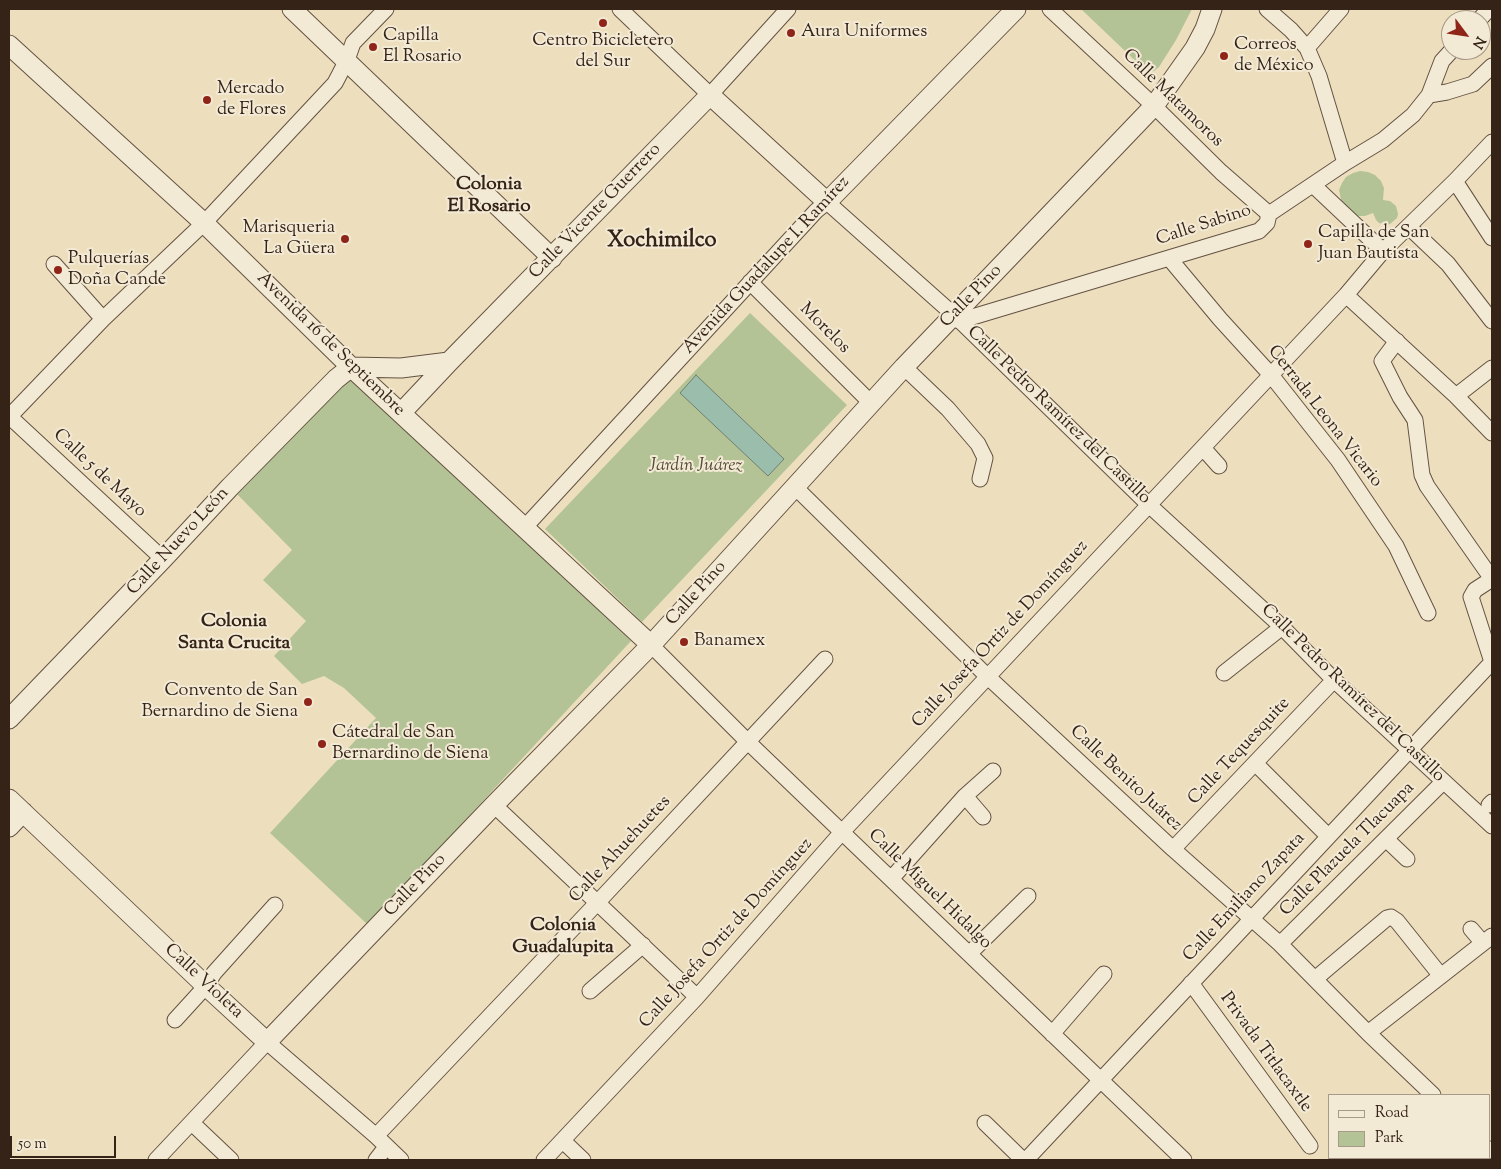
<!DOCTYPE html>
<html>
<head>
<meta charset="utf-8">
<style>
	body { margin:0 }
	#map { position:relative; width:1501px; height:1169px; overflow:hidden; background:#eddfbe; font-family:"Sorts Mill Goudy",serif }
	canvas { display:block }
	.frame { position:absolute; inset:0; border:10px solid #352318; pointer-events:none }
	.legend { position:absolute; left:1328px; top:1094px; width:162px; height:65px; box-sizing:border-box; background:#f3ead5; border:1px solid #a79a89; margin:0; padding:6px 9px; list-style:none; font-size:15px; color:#352318 }
	.legend li { display:flex; align-items:center; gap:10px; height:25px }
	.legend b { width:25px; border:1px solid #a79a89 }
	.north { position:absolute; left:1441px; top:10px; width:50px; height:50px; box-sizing:border-box; background:#f3ead5; border:1px solid #a79a89; border-radius:50%; rotate:121deg; font-size:14px; font-weight:700; line-height:20px; text-align:center; color:#352318 }
	.north::after { content:''; display:block; margin:auto; width:18px; height:22px; background:#8f2418; clip-path:polygon(50% 0,100% 100%,50% 72%,0 100%) }
	.scale { position:absolute; left:10px; top:1136px; width:106px; height:22px; box-sizing:border-box; border:2px solid #352318; border-top:0; padding-left:6px; font-size:15px; line-height:18px; white-space:nowrap; color:#352318; -webkit-text-stroke:4px #f3ead5; paint-order:stroke }
</style>
</head>
<body>
<div id="map">
<canvas width="1501" height="1169"></canvas>
<div class="frame"></div>
<ul class="legend">
<li><b style="height:6px;background:#f3ead5"></b>Road</li>
<li><b style="height:14px;background:#b3c396"></b>Park</li>
</ul>
<div class="north">N</div>
<div class="scale">50 m</div>
</div>
<script>
const ctx = document.querySelector('canvas').getContext('2d');
ctx.lineJoin = 'round';
function paint(path, color) {
  ctx.fillStyle = color;
  ctx.fill(path, 'evenodd');
}
function poly(rows) {
  const path = new Path2D();
  for (const r of rows) {
    path.moveTo(r[0], r[1]);
    for (let i = 2; i < r.length; i += 2) path.lineTo(r[i], r[i + 1]);
  }
  return path;
}
function stroke(path, color, width, dash) {
  ctx.strokeStyle = color;
  ctx.lineWidth = width;
  ctx.lineCap = dash ? 'butt' : 'round';
  ctx.setLineDash(dash || []);
  ctx.stroke(path);
}
function write(font, color, halo, rows, align = 'center') {
  ctx.font = font + ' "Sorts Mill Goudy",serif';
  ctx.lineWidth = 4;
  ctx.setLineDash([]);
  ctx.textBaseline = 'middle';
  ctx.strokeStyle = halo;
  ctx.fillStyle = color;
  for (const [text, x, y, turn = 0] of rows) {
    ctx.save();
    ctx.translate(x, y);
    ctx.rotate((+turn || 0) * Math.PI / 180);
    ctx.textAlign = isNaN(turn) ? turn : align;
    if (halo) ctx.strokeText(text, 0, 0);
    ctx.fillText(text, 0, 0);
    ctx.restore();
  }
}
const green = poly([
	[1081,9,1192,9,1176,40,1159,67,1154,71,1150,72,1146,71],
	[1360,171,1368,172,1375,175,1381,181,1384,188,1383,200,1390,201,1396,206,1398,214,1397,218,1390,224,1387,225,1379,223,1376,220,1373,213,1365,216,1358,216,1351,214,1342,204,1339,190,1342,183,1346,177,1353,173],
	[750,313,847,405,642,622,545,529],
	[351,374,395,418,631,641,368,925,270,833,376,718,344,688,324,676,302,684,274,656,306,621,263,580,292,550,235,492]
]);
const water = poly([
	[696,375,784,459,768,476,680,393,696,375]
]);
const minor = poly([
	[620,9,710,95,788,9],
	[1050,9,1154,106,1221,172,1269,214],
	[1267,9,1291,30,1307,48,1319,76,1345,163],
	[1479,20,1489,9],
	[1307,48,1341,9],
	[1429,95,1447,92,1473,84,1492,66],
	[1455,181,1492,238],
	[1313,185,1383,251],
	[1409,227,1448,264,1492,321],
	[1169,258,1220,319,1271,375,1338,460,1396,546,1428,613],
	[54,264,103,319],
	[750,282,871,403],
	[1346,295,1456,396,1492,433],
	[959,321,1259,231,1267,223,1269,214,1345,163,1383,140,1413,115,1429,95,1442,61,1452,50],
	[1397,341,1382,361,1400,397,1415,420,1422,475,1427,486,1492,579],
	[904,367,948,409,978,444,985,458,980,479],
	[1456,396,1492,368],
	[9,416,163,559],
	[9,417,103,319,204,223,335,83,347,60,353,43,386,9],
	[1203,448,1219,466],
	[794,486,988,677,1173,849,1280,944,1368,1033,1433,1095],
	[525,527,816,211,827,202,954,315,1149,505,1282,627,1334,680,1492,826],
	[651,645,748,742,1184,1160],
	[1492,662,1471,597,1475,590,1492,579],
	[1224,673,1282,627],
	[1255,763,1328,836],
	[965,796,983,817],
	[494,805,697,997],
	[1489,805,1492,802],
	[1386,839,1407,859],
	[1173,849,1334,680],
	[891,879,965,796,993,771],
	[1471,929,1483,943],
	[1280,944,1443,782],
	[969,954,1028,896],
	[1315,979,1387,918,1391,917,1397,921,1441,976],
	[1191,983,1310,1146],
	[590,991,643,945],
	[175,1020,206,986,214,973,275,905],
	[1368,1033,1492,936],
	[1052,1034,1104,974],
	[192,1123,231,1160],
	[985,1123,1023,1160],
	[376,1136,597,903,825,659],
	[563,1141,583,1160],
	[1490,1149,1492,1151],
	[156,1160,267,1042,376,1136,401,1160],
	[376,1160,386,1147],
	[544,1160,697,997,842,832,1346,295,1383,251,1455,181,1492,142],
	[1026,1160,1492,662]
]);
const tertiary = poly([
	[292,9,552,258],
	[9,45,204,223,351,367,651,645],
	[401,413,449,362,710,95,827,202,1016,9],
	[9,719,163,559,230,487,336,379,351,367,401,368,449,362],
	[9,799,206,986,267,1042,494,805,651,645,904,367,1154,106,1195,48,1205,29,1212,9],
	[9,827,23,812]
]);
const markers = [
	[603,23,5,"#8f2418"],
	[791,33,5,"#8f2418"],
	[373,47,5,"#8f2418"],
	[1224,56,5,"#8f2418"],
	[207,100,5,"#8f2418"],
	[345,239,5,"#8f2418"],
	[1308,244,5,"#8f2418"],
	[58,270,5,"#8f2418"],
	[684,642,5,"#8f2418"],
	[308,702,5,"#8f2418"],
	[322,744,5,"#8f2418"]
];
const poiNames = [
	["Aura Uniformes",801,33],
	["Capilla",383,37],
	["El Rosario",383,58],
	["Centro Bicicletero",603,42,"center"],
	["del Sur",603,63,"center"],
	["Correos",1234,46],
	["de México",1234,67],
	["Mercado",217,90],
	["de Flores",217,111],
	["Marisqueria",335,229,"right"],
	["La Güera",335,250,"right"],
	["Capilla de San",1318,234],
	["Juan Bautista",1318,255],
	["Pulquerías",68,260],
	["Doña Cande",68,281],
	["Banamex",694,642],
	["Convento de San",298,692,"right"],
	["Bernardino de Siena",298,713,"right"],
	["Cátedral de San",332,734],
	["Bernardino de Siena",332,755]
];
const streetNames = [
	["Calle Matamoros",1172,99,44],
	["Calle Vicente Guerrero",596,212,-46],
	["Calle Sabino",1204,226,-18],
	["Avenida Guadalupe I. Ramírez",767,266,-47],
	["Calle Pino",972,297,-46],
	["Morelos",824,329,45],
	["Avenida 16 de Septiembre",330,345,44],
	["Calle Pedro Ramírez del Castillo",1058,416,44],
	["Cerrada Leona Vicario",1324,417,52],
	["Calle 5 de Mayo",99,474,43],
	["Calle Nuevo León",179,542,-47],
	["Calle Pino",697,594,-48],
	["Calle Josefa Ortiz de Domínguez",1001,635,-47],
	["Calle Pedro Ramírez del Castillo",1352,694,44],
	["Calle Tequesquite",1240,752,-47],
	["Calle Benito Juárez",1125,779,43],
	["Calle Ahuehuetes",621,850,-47],
	["Calle Plazuela Tlacuapa",1348,850,-45],
	["Calle Pino",416,886,-46],
	["Calle Miguel Hidalgo",929,890,44],
	["Calle Emiliano Zapata",1245,898,-47],
	["Calle Josefa Ortiz de Domínguez",727,934,-48],
	["Calle Violeta",203,982,43],
	["Privada Titlacaxtle",1265,1053,54]
];
const parkNames = [
	["Jardín Juárez",696,467]
];
const neighbourhoodNames = [
	["Colonia",489,186],
	["El Rosario",489,208],
	["Colonia",234,623],
	["Santa Crucita",234,645],
	["Colonia",563,927],
	["Guadalupita",563,949]
];
const districtNames = [
	["Xochimilco",662,242]
];
paint(green, '#b3c396');
paint(water, '#9abdac');
stroke(water, '#727f71', 1);
stroke(minor, '#635242', 17);
stroke(tertiary, '#635242', 21);
stroke(minor, '#f3ead5', 15);
stroke(tertiary, '#f3ead5', 19);
for (const [x, y, r, color] of markers) {
  const dot = new Path2D();
  dot.arc(x, y, r, 0, 2 * Math.PI);
  ctx.fillStyle = color;
  ctx.fill(dot);
  stroke(dot, '#f3ead5', 2);
}
write('18px', '#352318', '#f3ead5', poiNames, 'left');
write('18px', '#352318', '#f3ead5', streetNames);
write('italic 18px', '#544b38', '#f3ead5', parkNames);
write('bold 19px', '#352318', '#f3ead5', neighbourhoodNames);
write('bold 22px', '#352318', '#f3ead5', districtNames);
</script>
</body>
</html>
